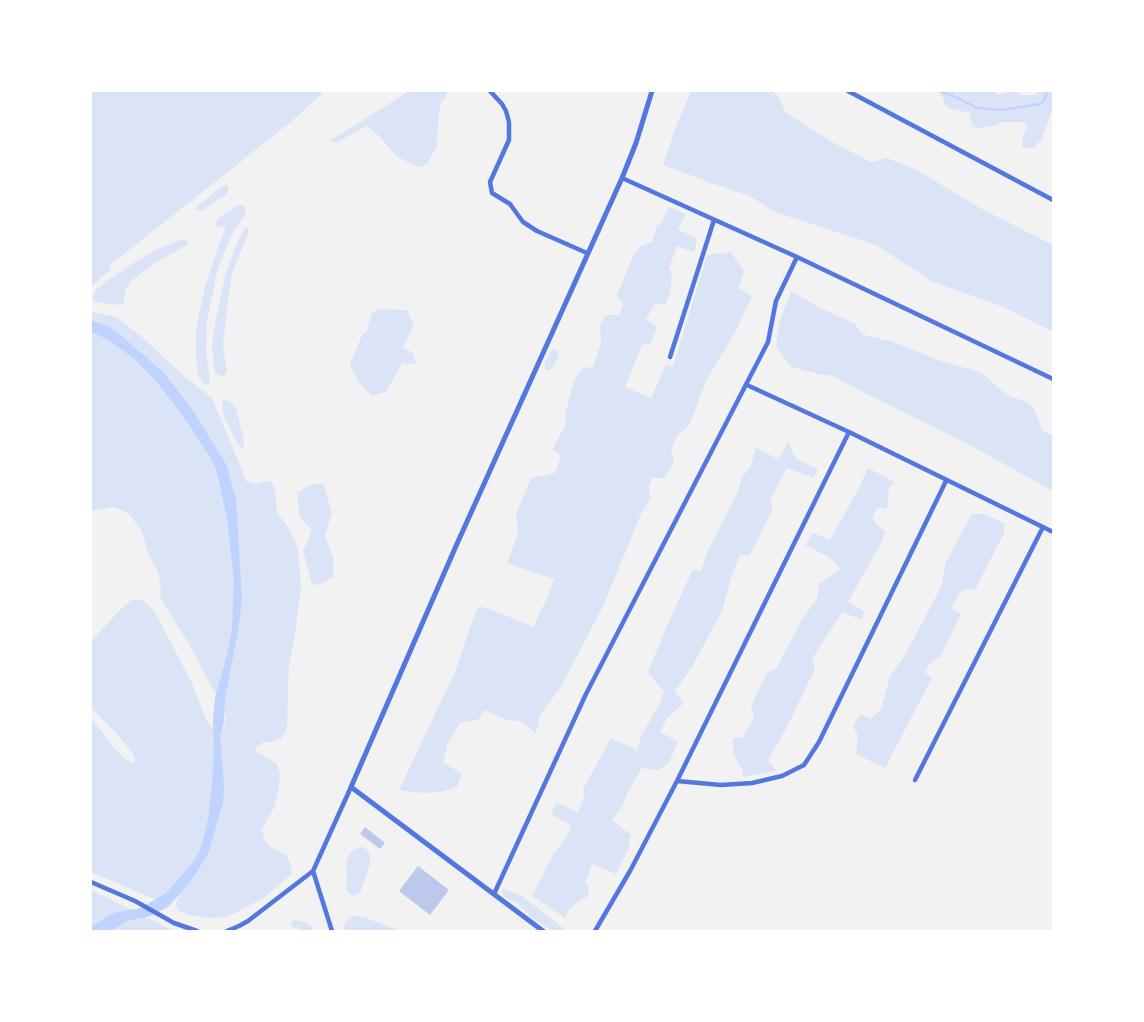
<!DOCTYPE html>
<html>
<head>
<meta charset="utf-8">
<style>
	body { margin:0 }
	#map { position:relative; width:1144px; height:1022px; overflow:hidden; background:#f2f2f2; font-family:Ubuntu,sans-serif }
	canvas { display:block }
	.frame { position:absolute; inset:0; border:92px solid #fff; pointer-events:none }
</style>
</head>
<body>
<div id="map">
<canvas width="1144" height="1022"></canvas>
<div class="frame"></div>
</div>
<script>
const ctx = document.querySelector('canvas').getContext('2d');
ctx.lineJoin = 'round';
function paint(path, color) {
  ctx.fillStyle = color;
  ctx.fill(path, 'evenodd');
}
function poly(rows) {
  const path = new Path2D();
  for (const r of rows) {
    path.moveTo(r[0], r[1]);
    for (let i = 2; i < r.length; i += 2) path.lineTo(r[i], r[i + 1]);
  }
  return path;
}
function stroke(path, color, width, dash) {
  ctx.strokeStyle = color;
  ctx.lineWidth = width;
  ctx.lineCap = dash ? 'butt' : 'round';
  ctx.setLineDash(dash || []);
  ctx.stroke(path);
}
const green = poly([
	[91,91,325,91,292,121,109,266,111,270,91,286],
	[409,91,449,91,440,105,436,148,427,164,422,167,415,166,396,156,379,136,366,126,336,143,330,141],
	[691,91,772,91,779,97,786,113,834,143,871,162,887,158,917,170,982,209,1051,244,1053,245,1053,332,1001,306,933,282,876,245,775,212,750,196,711,183,663,165,677,124],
	[938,91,996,91,997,95,1009,92,1018,92,1021,95,1036,95,1038,91,1053,91,1053,107,1042,139,1033,148,1026,149,1022,146,1023,137,1027,126,1023,122,1001,122,995,126,978,128,972,126,970,113,949,108,944,104,943,98],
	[224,185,227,185,229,188,227,194,204,210,198,211,196,209,197,206],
	[239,205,244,205,246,214,232,234,218,268,207,322,206,353,210,381,210,383,205,385,198,376,196,354,196,329,205,287,222,236,226,229,225,227,218,227,216,224,217,220,224,214],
	[669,207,686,214,678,229,697,239,694,252,677,246,669,268,672,277,670,293,666,304,655,304,646,319,657,327,651,343,642,345,625,387,651,398,666,365,673,366,707,255,731,252,744,271,739,288,752,296,737,329,706,381,690,424,677,436,671,450,674,463,664,478,652,478,649,486,650,499,641,514,603,606,561,687,540,715,536,733,520,721,507,720,485,710,478,720,460,723,447,745,443,763,462,773,457,787,441,792,423,793,399,790,456,670,470,627,479,606,503,614,533,627,548,596,554,579,507,563,518,533,516,514,531,478,555,473,561,456,552,450,566,424,565,414,575,379,583,367,593,368,601,342,600,326,605,315,619,315,623,304,617,295,633,256,640,246,652,242,657,225,661,224],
	[246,227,248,227,248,234,234,268,230,285,223,345,227,372,222,377,215,373,212,347,213,334,225,276,238,240],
	[181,240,185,240,188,242,187,245,157,262,131,281,125,291,124,302,121,305,99,303,93,300,94,292,105,282,135,262,162,247],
	[791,291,818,307,855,324,863,335,891,341,938,360,982,373,1007,395,1027,402,1034,408,1042,430,1053,436,1053,491,964,442,862,392,834,376,818,374,791,367,776,346,780,320],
	[380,309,407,310,414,325,403,348,412,352,416,364,402,363,386,392,372,396,359,383,350,365,362,335,367,331,372,312],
	[91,312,116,317,141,336,185,377,212,398,247,482,255,484,270,481,275,488,277,513,288,527,298,548,301,588,294,641,289,664,287,728,282,738,272,742,264,742,256,747,256,752,277,764,280,775,279,788,274,808,262,829,264,840,273,849,286,854,292,868,291,875,262,899,227,917,209,918,191,916,178,910,176,903,181,893,180,889,167,892,156,900,91,872,91,718,115,749,128,761,134,763,135,760,134,755,118,735,91,708,91,641,123,607,132,600,142,600,150,606,156,614,192,683,205,717,212,728,220,730,224,726,226,717,223,708,190,646,160,597,161,589,158,572,148,554,142,531,129,514,115,507,91,511],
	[554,350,557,350,559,355,551,370,546,370,544,364,551,351],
	[225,400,230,401,236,408,244,440,243,449,238,445,224,417,222,403],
	[789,441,793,454,798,459,818,470,813,478,787,468,771,498,772,510,750,555,740,555,732,575,722,611,692,667,675,691,684,703,667,718,660,732,678,741,669,763,659,770,642,768,629,790,623,805,612,820,631,835,628,850,616,874,592,864,585,883,589,887,588,896,579,901,568,911,565,918,532,896,553,855,564,840,572,826,551,814,556,802,578,812,584,797,583,789,611,738,637,750,641,736,660,703,664,692,648,672,667,626,693,569,701,571,708,550,737,494,742,477,751,466,756,448,778,459],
	[868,468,895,482,889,488,887,509,878,508,872,517,876,523,885,532,880,545,848,602,864,611,862,620,842,612,812,659,815,669,787,727,768,760,777,771,743,777,742,769,733,754,733,738,743,737,754,717,751,709,753,702,767,673,776,669,801,621,817,598,819,584,841,569,829,557,805,545,813,533,830,540,859,488],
	[323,483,332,513,325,536,333,557,333,577,318,585,312,584,303,551,312,530,300,517,297,493,308,486],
	[972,514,985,514,1005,524,1004,533,975,590,968,588,959,594,951,608,961,614,940,657,931,662,925,672,932,678,885,768,856,754,858,736,853,726,860,714,871,719,881,709,890,676,904,657,941,587,946,562],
	[358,847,363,847,368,851,370,856,370,864,360,893,353,896,348,893,346,888,347,875,346,863,349,854],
	[502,888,522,896,567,931,552,931,532,918,518,904,503,896],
	[91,890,130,909,174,931,91,931],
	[352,916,364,917,400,931,346,931,344,928,345,922],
	[296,920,306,922,312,927,314,931,301,931,297,928,292,927,291,922]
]);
const water = poly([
	[91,320,108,326,118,333,163,372,192,409,227,466,236,500,242,599,238,631,225,698,224,722,220,735,224,787,223,803,208,854,189,884,168,907,150,916,127,921,111,931,91,931,91,927,113,913,141,908,167,892,192,864,201,848,208,819,211,797,214,754,213,720,215,698,226,658,232,629,234,580,227,518,219,481,215,467,209,456,190,426,157,382,133,358,121,349,107,339,91,332]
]);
const stream = poly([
	[939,91,960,99,977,108,1002,110,1040,104,1044,101,1047,91]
]);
const building = poly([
	[365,827,385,843,380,849,360,834],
	[418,866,449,890,430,915,399,891]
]);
const minor = poly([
	[490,91,502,104,506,111,509,122,509,140,490,182,492,193,510,204,523,222,537,231,587,253],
	[848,91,1053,200],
	[622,178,797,257,1053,379],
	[670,357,714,220],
	[747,385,849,432,1053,532],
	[915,780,1043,527],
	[677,781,721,785,752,783,782,776,804,765,819,742,946,481],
	[91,882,135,901,174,923,197,931],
	[494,894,586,694,768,342,776,301,797,257],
	[227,931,239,926,248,921,313,871],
	[332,931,313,871,351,787],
	[595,931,630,871,677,781,849,432]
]);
const tertiary = poly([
	[543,931,351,787,456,546,622,178,636,143,652,91]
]);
paint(green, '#dbe4f7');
paint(water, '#bfd3fe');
stroke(stream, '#bfd3fe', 2.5);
paint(building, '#bdc9ec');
stroke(minor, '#5277de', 4.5);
stroke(tertiary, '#5277de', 5);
</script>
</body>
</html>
